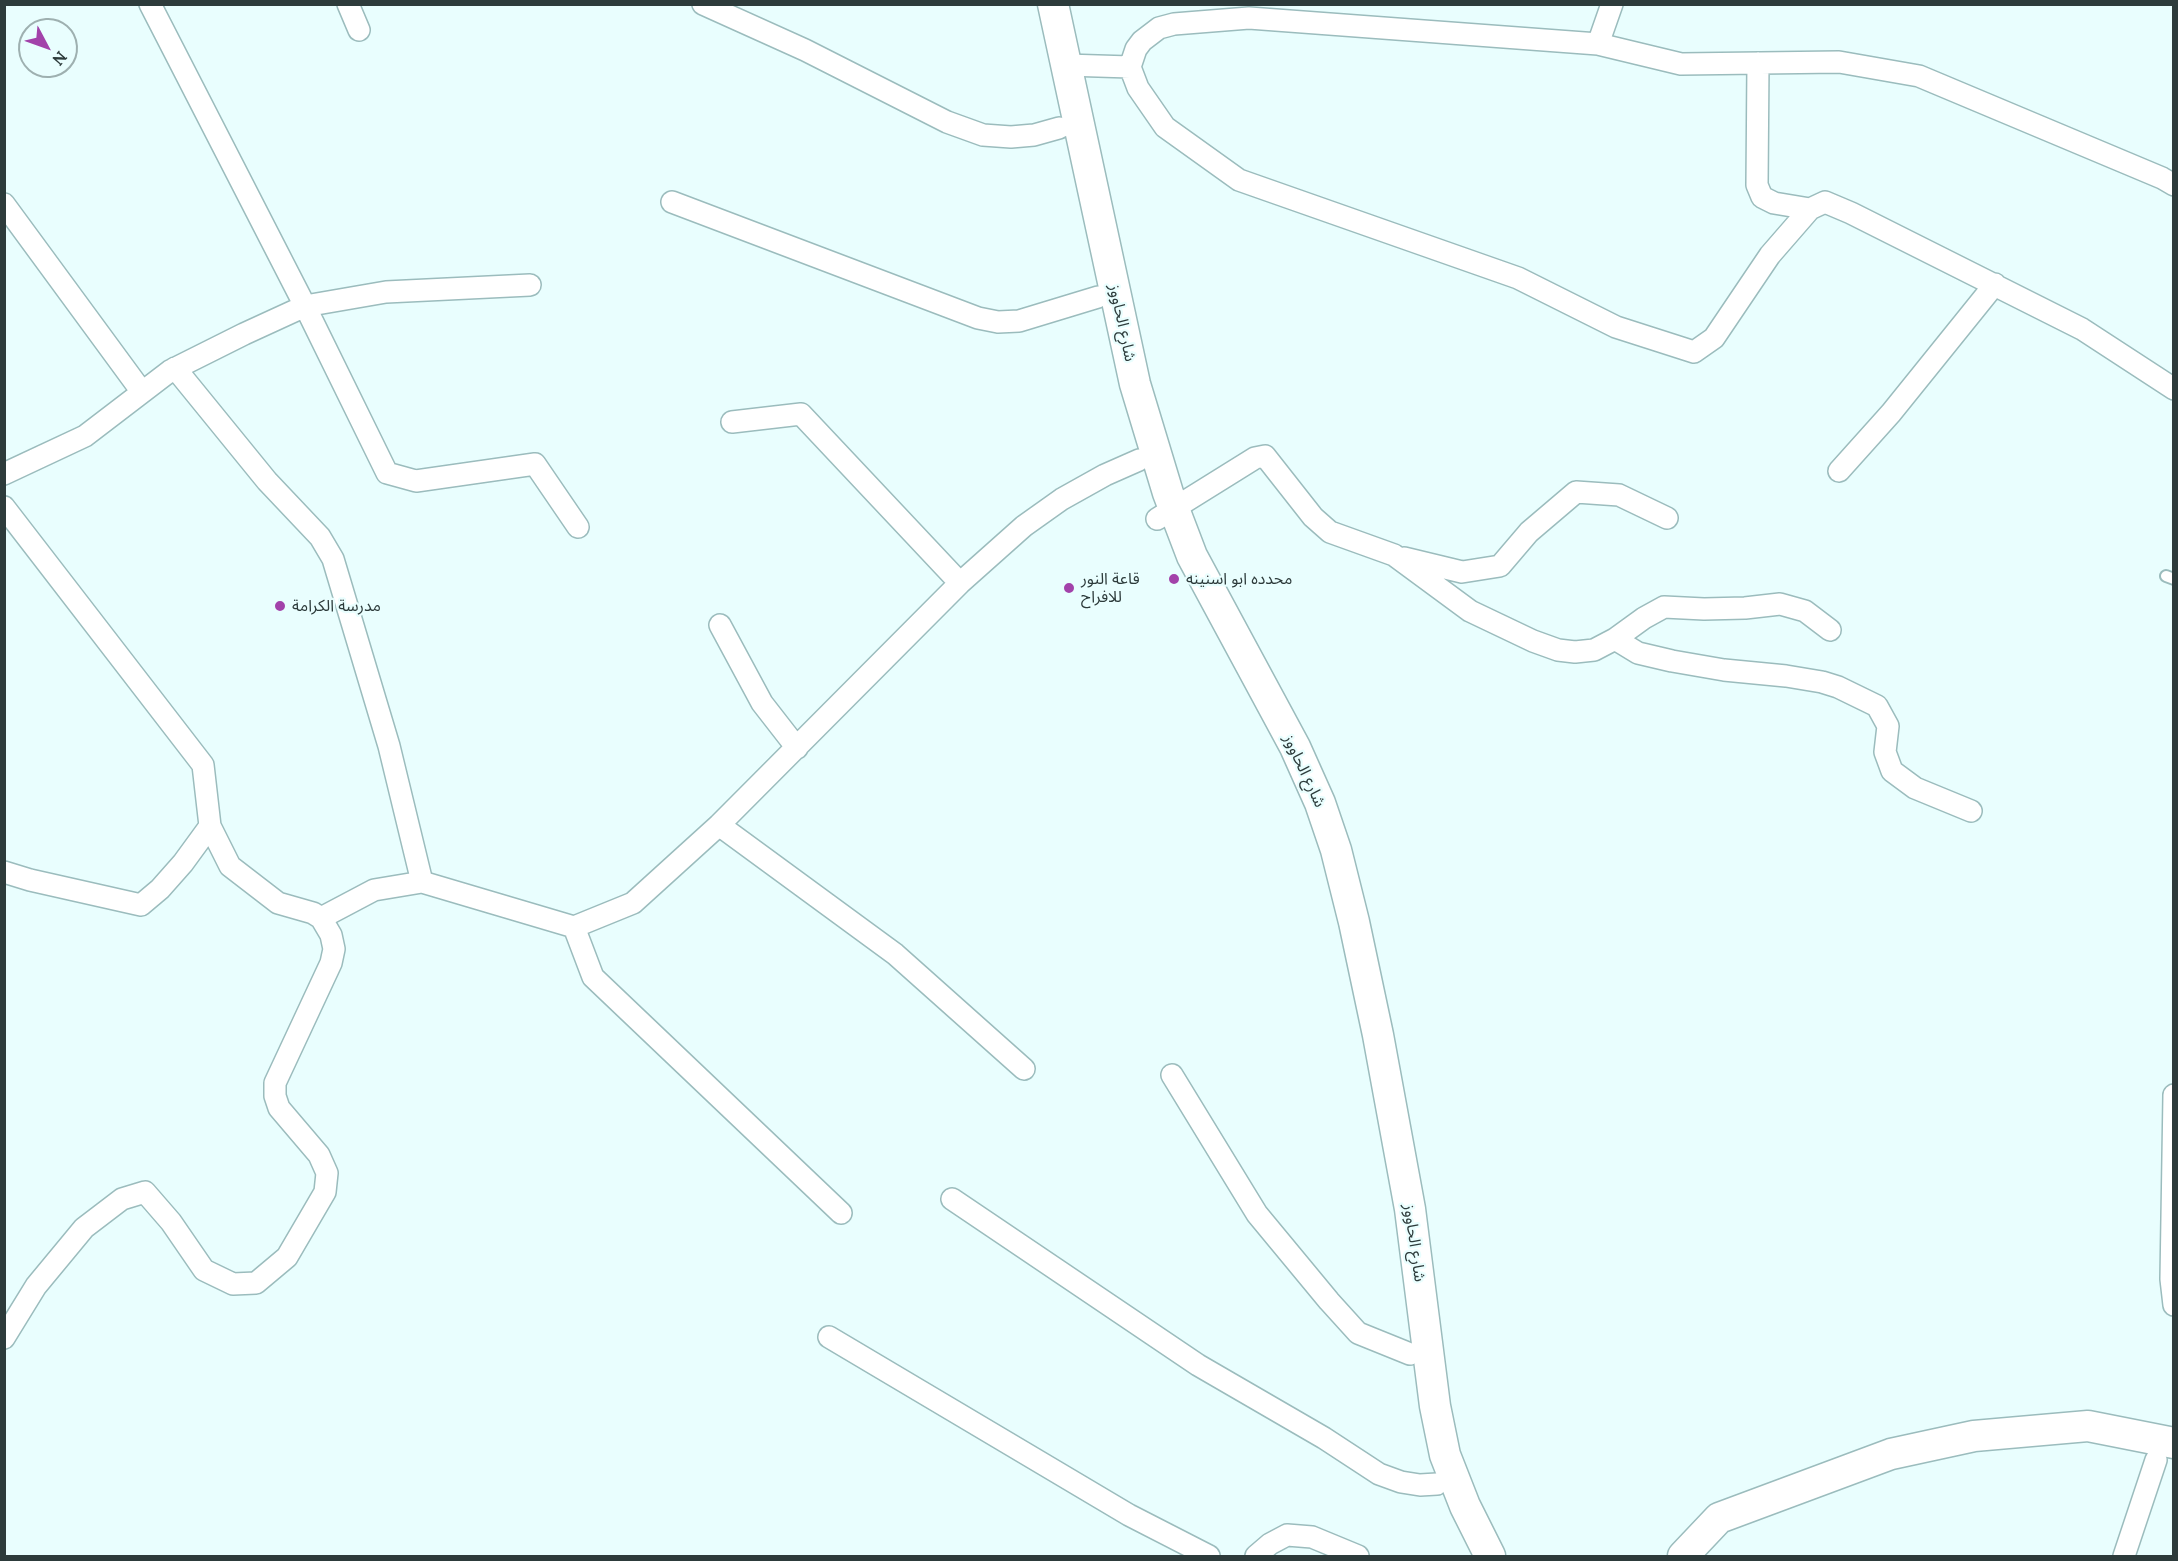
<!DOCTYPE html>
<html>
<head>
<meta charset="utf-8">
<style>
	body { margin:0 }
	#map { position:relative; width:2178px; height:1561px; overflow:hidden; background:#e9fefe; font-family:Lora,serif }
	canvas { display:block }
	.frame { position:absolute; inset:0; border:6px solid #2d3b3b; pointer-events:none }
	.north { position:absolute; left:18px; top:18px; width:60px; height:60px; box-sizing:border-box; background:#e9fefe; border:2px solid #9eb0b0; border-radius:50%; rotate:131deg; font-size:16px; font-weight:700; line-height:24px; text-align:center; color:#2d3b3b }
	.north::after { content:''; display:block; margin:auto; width:21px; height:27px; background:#a242aa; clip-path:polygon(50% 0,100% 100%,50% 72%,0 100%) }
</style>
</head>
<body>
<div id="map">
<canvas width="2178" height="1561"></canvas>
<div class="frame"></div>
<div class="north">N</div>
</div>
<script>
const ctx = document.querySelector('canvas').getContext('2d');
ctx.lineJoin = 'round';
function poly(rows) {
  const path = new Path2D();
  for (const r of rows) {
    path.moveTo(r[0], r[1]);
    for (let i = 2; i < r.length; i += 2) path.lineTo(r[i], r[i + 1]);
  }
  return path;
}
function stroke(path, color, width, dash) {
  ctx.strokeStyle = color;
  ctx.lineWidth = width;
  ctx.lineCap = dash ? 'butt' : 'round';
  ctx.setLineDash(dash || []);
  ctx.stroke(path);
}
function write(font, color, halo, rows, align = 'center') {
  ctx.font = font + ' Lora,"Noto Sans Arabic",serif';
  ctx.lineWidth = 4.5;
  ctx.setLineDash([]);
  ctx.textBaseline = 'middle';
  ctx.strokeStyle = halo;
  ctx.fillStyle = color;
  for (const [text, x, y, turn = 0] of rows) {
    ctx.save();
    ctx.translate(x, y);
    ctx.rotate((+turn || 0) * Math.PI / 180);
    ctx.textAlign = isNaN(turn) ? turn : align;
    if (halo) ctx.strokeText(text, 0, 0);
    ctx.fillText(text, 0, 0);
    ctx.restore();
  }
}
const service = poly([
	[2166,576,2174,579]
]);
const minor = poly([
	[150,4,305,306,387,473,416,481,535,464,578,527],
	[348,4,359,30],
	[703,4,805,50,947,122,983,135,1011,137,1034,135,1059,128],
	[1598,44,1612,4],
	[1758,63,1757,185,1762,197,1774,203,1810,209],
	[1066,65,1130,67,1138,88,1165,127,1239,180,1518,278,1616,327,1694,352,1714,338,1770,255,1810,209,1825,202,1851,213,2082,329,2174,389],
	[1130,67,1136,49,1142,41,1159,28,1174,24,1249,18,1598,44,1681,64,1839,62,1919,76,2162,178,2174,185],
	[672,202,978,318,998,322,1019,321,1098,297],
	[4,204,142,392],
	[175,368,267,481,320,537,333,559,389,746,422,882],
	[732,422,801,414,960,583],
	[1839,471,1891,413,1995,284],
	[4,474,85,436,170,371,244,334,305,306,386,292,530,285],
	[4,507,203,765,210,826,230,866,278,903,313,913,321,918,331,935,334,949,331,963,275,1083,275,1096,279,1108,319,1155,327,1173,325,1192,287,1257,256,1283,233,1284,204,1270,171,1222,145,1192,122,1199,84,1228,36,1286,4,1338],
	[1157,519,1255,458,1265,456,1313,517,1330,532,1394,555,1470,611,1533,641,1558,650,1575,652,1594,650,1615,639,1644,618,1664,607,1704,609,1745,608,1780,604,1805,611,1830,630],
	[1404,558,1462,572,1500,566,1529,532,1576,492,1619,495,1667,518],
	[720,625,762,703,797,748],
	[1615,639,1638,653,1672,661,1724,670,1786,676,1822,682,1838,687,1877,706,1888,726,1885,752,1892,771,1915,788,1971,811],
	[719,825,895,954,1024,1069],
	[4,872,30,880,141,905,160,889,183,863,210,826],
	[321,918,374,890,422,882,574,927,633,903,719,825,960,583,1024,526,1062,499,1105,475,1139,460],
	[574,927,593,977,841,1213],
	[1172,1075,1257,1214,1329,1301,1358,1333,1410,1354],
	[2174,1095,2171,1279,2174,1305],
	[952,1199,1198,1365,1324,1438,1379,1474,1401,1482,1420,1485,1437,1484],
	[829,1337,1129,1515,1209,1556],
	[1256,1556,1270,1544,1287,1535,1312,1537,1358,1556],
	[2124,1556,2156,1460]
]);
const secondary = poly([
	[1053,4,1135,384,1168,493,1192,556,1295,747,1320,803,1336,850,1354,922,1378,1035,1410,1209,1435,1406,1445,1455,1465,1506,1490,1556],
	[1683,1556,1719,1518,1891,1454,1974,1436,2088,1426,2174,1443]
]);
const markers = [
	[1174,579,6,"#a242aa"],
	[1069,588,6,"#a242aa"],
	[280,606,6,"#a242aa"]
];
const streetNames = [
	["شارع الحاووز",1122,323,78],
	["شارع الحاووز",1304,771,65],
	["شارع الحاووز",1414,1243,82]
];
const poiNames = [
	["قاعة النور",1081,579],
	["للافراح",1081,597],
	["محدده ابو اسنينه",1186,579],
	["مدرسة الكرامة",292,606]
];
stroke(service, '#9bbcbd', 14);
stroke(minor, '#9bbcbd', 24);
stroke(secondary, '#9bbcbd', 33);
stroke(service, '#fff', 10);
stroke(minor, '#fff', 21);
stroke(secondary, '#fff', 30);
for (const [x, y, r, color] of markers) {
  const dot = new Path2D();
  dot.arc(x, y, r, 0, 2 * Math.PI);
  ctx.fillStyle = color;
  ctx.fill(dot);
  stroke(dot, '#e9fefe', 2);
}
write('16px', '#2d3b3b', '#e9fefe', streetNames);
write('16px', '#2d3b3b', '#e9fefe', poiNames, 'left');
</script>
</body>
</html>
